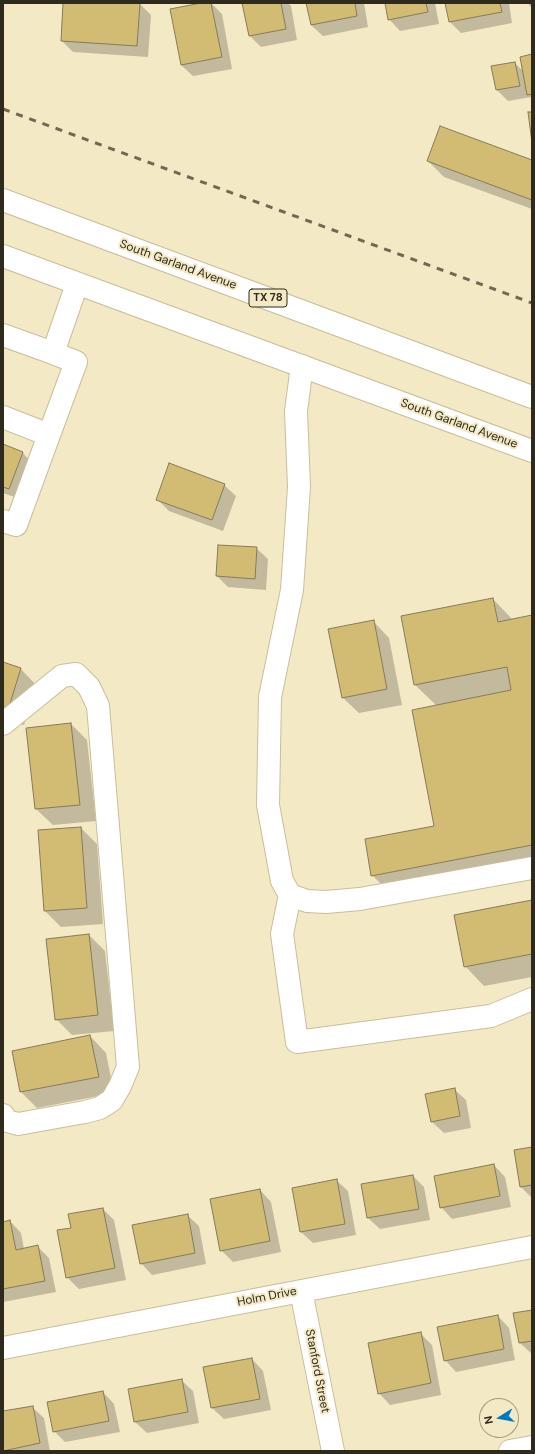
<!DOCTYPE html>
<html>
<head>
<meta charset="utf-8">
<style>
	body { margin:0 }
	#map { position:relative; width:535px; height:1454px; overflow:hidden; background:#f4e9c5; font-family:"DM Sans",sans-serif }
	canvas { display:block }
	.frame { position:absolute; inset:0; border:4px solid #2e2a1c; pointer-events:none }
	.north { position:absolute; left:479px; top:1398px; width:40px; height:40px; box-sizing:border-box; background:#f4e9c5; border:1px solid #a59d81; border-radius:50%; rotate:259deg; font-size:11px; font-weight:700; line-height:16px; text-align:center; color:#2e2a1c }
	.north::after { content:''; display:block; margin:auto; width:14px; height:18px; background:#0077c1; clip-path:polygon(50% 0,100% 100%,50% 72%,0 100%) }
</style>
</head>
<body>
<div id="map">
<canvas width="535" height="1454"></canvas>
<div class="frame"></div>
<div class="north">N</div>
</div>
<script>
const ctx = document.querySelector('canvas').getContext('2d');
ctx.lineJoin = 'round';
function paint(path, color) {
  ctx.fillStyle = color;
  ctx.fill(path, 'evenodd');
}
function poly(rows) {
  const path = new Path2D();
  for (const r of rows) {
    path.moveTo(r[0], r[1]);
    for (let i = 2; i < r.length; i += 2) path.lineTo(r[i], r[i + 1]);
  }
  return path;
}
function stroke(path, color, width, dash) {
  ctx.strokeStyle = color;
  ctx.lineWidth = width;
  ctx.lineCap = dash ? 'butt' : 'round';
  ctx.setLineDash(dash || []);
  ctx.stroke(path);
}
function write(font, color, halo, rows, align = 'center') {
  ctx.font = font + ' "DM Sans",sans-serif';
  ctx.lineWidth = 4;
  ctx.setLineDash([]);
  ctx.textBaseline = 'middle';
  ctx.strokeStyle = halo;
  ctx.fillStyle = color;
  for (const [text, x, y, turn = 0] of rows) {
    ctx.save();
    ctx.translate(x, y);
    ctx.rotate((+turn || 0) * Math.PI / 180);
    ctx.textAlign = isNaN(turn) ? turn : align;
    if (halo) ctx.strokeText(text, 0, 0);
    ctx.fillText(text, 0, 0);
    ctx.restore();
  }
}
const shadow = poly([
	[64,3,140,4,151,15,148,57,73,52,62,41],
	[206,3,211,3,222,14,232,69,193,76,181,65],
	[243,3,288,3,291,6,297,40,261,47,250,36],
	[307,3,364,3,368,27,323,36,311,25],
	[386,3,435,3,439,24,400,31,389,19],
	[446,3,509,3,512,23,461,33,450,22],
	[527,3,532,3,532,8],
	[532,55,532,98,531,97,508,101,497,90,492,67,515,63,524,72],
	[428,161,532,161,532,209,444,177],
	[3,445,22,452,33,464,20,499,3,493],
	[224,485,236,496,223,531,169,511,157,499],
	[256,548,268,559,266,590,228,587,217,576],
	[493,599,513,620,532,616,532,868,392,895,372,875,435,827,437,706,415,685,403,616],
	[373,621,389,638,402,705,359,713,342,697],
	[3,663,20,668,36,685,24,725,3,719],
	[71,724,87,740,96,821,53,825,36,809,27,729],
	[81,828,97,844,103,924,61,927,45,911],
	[532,901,532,977,484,986,465,966],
	[89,935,105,951,114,1031,72,1035,56,1019],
	[90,1036,106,1053,114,1093,37,1108,21,1092],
	[454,1089,466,1100,471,1128,444,1133,432,1122,426,1095],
	[532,1148,532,1198,521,1187,515,1151],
	[494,1165,505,1177,511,1207,452,1219,441,1207],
	[413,1176,424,1187,430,1220,380,1229,368,1218],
	[336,1180,348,1191,356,1235,313,1243,301,1232,293,1188],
	[260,1190,271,1202,281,1252,233,1262,221,1250],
	[103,1209,114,1220,126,1280,79,1289,67,1277,72,1228],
	[187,1215,199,1226,206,1264,152,1275,141,1263],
	[10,1221,21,1233,24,1249,37,1246,49,1258,56,1292,3,1302,3,1223],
	[532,1311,532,1354,520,1343],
	[498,1316,509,1328,515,1360,456,1372,445,1360],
	[420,1333,432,1345,441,1395,390,1405,379,1393],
	[252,1359,263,1371,271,1410,224,1419,212,1408],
	[181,1380,193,1391,199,1423,147,1433,135,1422],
	[103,1392,114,1404,120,1432,65,1442,54,1431],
	[32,1407,44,1418,50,1451,3,1451,3,1412]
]);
const building = poly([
	[63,3,140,3,137,46,61,41,63,3],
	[201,3,211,3,222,57,181,65,170,9,201,3],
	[242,3,281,3,286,29,249,36,242,3],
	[306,3,355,3,357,16,311,25,306,3],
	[385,3,426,3,428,12,388,20,385,3],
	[445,3,500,3,502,12,449,22,445,3],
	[532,54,532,94,527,95,520,57,532,54],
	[515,62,520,86,496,90,491,66,515,62],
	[528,112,532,112,532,143,528,112],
	[440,126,532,160,532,200,427,161,440,126],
	[3,444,23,452,9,489,3,487,3,444],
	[169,463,225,484,212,520,156,500,169,463],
	[218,545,257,547,255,579,216,576,218,545],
	[493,598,498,622,532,615,532,845,371,876,365,839,434,826,412,710,511,690,507,667,414,685,401,616,493,598],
	[374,620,387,689,342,698,328,629,374,620],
	[3,662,21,668,8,710,3,708,3,662],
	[71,723,80,805,35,809,26,728,71,723],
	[81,827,87,908,44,911,38,830,81,827],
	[532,900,532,954,464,967,454,915,532,900],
	[89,934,98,1015,55,1020,46,939,89,934],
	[90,1035,99,1077,20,1092,12,1051,90,1035],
	[455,1088,460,1116,431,1122,425,1094,455,1088],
	[532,1147,532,1185,520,1187,514,1150,532,1147],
	[494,1164,500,1196,440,1208,434,1176,494,1164],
	[413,1175,419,1209,367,1218,361,1184,413,1175],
	[337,1179,345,1224,300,1232,292,1188,337,1179],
	[260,1189,270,1241,220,1251,210,1199,260,1189],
	[103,1208,115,1268,66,1278,57,1230,71,1228,68,1214,103,1208],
	[188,1214,195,1253,140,1264,132,1225,188,1214],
	[10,1220,16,1250,38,1245,45,1281,3,1289,3,1222,10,1220],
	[532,1310,532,1341,519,1343,513,1313,532,1310],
	[498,1315,504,1349,444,1361,437,1327,498,1315],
	[421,1332,431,1383,378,1394,368,1343,421,1332],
	[252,1358,260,1399,211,1408,203,1367,252,1358],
	[182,1379,188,1412,134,1422,128,1389,182,1379],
	[103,1391,109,1421,53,1432,47,1402,103,1391],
	[33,1406,40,1443,3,1451,3,1411,33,1406]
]);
const minor = poly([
	[3,335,53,353,77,284],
	[302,366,296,411,299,487,292,590,270,697,268,805,282,881,290,895,307,901,326,902,360,899,532,868],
	[3,417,49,435,16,525,3,521],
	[49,435,76,362,53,353],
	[3,724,62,676,76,674,89,687,98,706,128,1067,120,1086,112,1100,100,1108,85,1112,18,1124,7,1121,3,1115],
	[290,895,282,934,297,1042,491,1016,532,999],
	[301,1291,333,1451],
	[3,1348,532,1247],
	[510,1451,532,1447]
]);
const major = poly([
	[3,200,532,397],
	[3,256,532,451]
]);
const rail = poly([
	[3,109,532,303]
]);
const shields = [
	[268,298,38]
];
const shieldNames = [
	["TX 78",268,298]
];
const streetNames = [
	["South Garland Avenue",178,265,20],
	["South Garland Avenue",459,424,20],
	["Holm Drive",267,1297,-11],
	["Stanford Street",317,1371,79]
];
paint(shadow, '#0003');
paint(building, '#d2bb72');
stroke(building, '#857b5a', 1);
stroke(minor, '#c9be9c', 24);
stroke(major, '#c9be9c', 24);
stroke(minor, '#fff', 22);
stroke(major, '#fff', 22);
stroke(rail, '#6f6853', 3, [7, 7]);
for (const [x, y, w] of shields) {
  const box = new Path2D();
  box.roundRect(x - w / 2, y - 9, w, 18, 3);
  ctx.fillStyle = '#f4e9c5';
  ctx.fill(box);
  stroke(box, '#2e2a1c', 1);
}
write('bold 11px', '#2e2a1c', null, shieldNames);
write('12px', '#2e2a1c', '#f4e9c5', streetNames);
</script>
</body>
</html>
